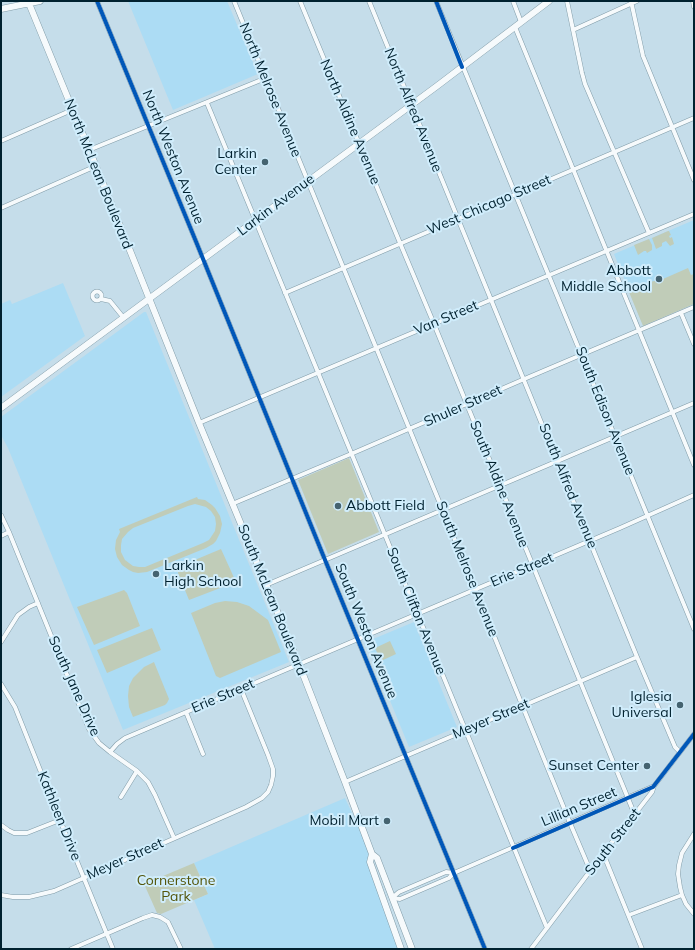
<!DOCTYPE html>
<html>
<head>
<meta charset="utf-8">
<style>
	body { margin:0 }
	#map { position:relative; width:695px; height:950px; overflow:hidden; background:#c5ddea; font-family:Mulish,sans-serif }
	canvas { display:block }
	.frame { position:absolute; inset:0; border:2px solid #00212f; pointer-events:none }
</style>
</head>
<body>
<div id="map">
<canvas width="695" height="950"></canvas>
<div class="frame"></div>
</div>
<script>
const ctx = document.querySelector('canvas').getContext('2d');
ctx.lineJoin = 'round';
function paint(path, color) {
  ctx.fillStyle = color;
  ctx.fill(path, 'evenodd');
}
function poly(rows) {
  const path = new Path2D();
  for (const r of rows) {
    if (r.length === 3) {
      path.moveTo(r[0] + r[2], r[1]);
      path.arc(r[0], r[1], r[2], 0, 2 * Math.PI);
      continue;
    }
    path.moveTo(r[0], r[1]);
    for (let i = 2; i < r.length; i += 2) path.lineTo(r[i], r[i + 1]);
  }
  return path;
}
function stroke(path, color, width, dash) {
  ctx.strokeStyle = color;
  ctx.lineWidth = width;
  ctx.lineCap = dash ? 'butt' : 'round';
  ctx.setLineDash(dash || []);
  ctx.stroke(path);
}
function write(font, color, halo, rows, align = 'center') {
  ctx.font = font + ' Mulish,sans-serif';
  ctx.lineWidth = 4;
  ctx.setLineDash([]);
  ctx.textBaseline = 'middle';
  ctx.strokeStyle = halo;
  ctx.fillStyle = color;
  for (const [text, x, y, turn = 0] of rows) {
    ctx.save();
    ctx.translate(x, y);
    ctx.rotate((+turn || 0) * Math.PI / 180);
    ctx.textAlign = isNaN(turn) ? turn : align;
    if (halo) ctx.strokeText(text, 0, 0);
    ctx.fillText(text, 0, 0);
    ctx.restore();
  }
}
const built = poly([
	[128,1,227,1,258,74,173,110],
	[694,220,694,304,643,325,614,254],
	[63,283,85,336,1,397,1,304,10,300,12,304],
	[144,312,146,312,289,662,123,730,8,448,1,435,1,417],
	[414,622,457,727,409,747,366,642],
	[345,798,371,854,369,862,400,949,215,949,194,900,208,894,194,863]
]);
const green = poly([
	[668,231,669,231,671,235,669,236,670,238,672,237,674,244,670,246,666,241,662,243,662,246,656,249,652,238],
	[649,239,652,245,652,250,647,253,646,251,644,251,638,255,634,245],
	[688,268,691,275,694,274,694,304,643,326,629,292,650,284,650,282,663,279],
	[349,458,379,532,328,554,298,480],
	[197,497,198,499,205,500,212,505,215,508,220,516,222,524,220,533,216,541,213,544,206,548,147,572,138,573,133,572,129,570,122,565,117,557,115,549,116,540,120,532,119,529],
	[195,504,206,507,211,511,215,517,216,524,215,531,209,540,203,543,145,567,139,567,133,566,125,560,121,552,121,545,122,539,128,532,133,528,188,506],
	[221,549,236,582,189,600,178,573,178,567],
	[124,590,127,593,140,626,94,645,77,607],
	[225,601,237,602,249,606,268,620,281,652,220,678,216,676,191,613,215,603],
	[152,628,161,650,107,673,97,650],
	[390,641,396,654,381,661,375,648],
	[154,662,169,699,167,703,165,705,133,717,129,707,128,696,129,686,133,678,144,667],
	[194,863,208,894,161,914,157,913,144,884]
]);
const street = poly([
	[97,1,197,244,323,555,485,949],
	[234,1,475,589,570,823,590,870],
	[300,1,400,243,434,324,634,813],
	[369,1,637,657,675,747,680,752],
	[436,1,694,629],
	[513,1,521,22],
	[567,1,582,73,585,84,649,233],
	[631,1,643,56,694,180],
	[693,1,694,7],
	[515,27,694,465],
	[573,30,637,1],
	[207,103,547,928],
	[1,141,72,110],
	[89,150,266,78],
	[1,208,96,166],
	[97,296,4.5],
	[285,293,694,118],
	[101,299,110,301,123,317],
	[681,313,694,344],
	[199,423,694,214],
	[232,504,351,454,529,377,694,307],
	[1,515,9,532,89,729,99,743,110,752,137,771,148,782,155,795,174,838],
	[1,536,9,532],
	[266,585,694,403],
	[1,642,18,615,29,607,38,603],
	[1,684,15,707,60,820,113,949],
	[186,712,203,754],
	[110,752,117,744,125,738,620,528,694,495],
	[345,782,637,657],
	[121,797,137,771],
	[1,825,8,830,14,833,27,833,60,820],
	[694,834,682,853,679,865,678,874,680,887,682,895,686,904,694,914],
	[603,853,642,949],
	[1,895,13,897,29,897,54,891,246,807,255,802,262,798,268,792,271,785,273,776,273,769,268,755,241,689],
	[392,898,400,899,449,878,454,873,654,786],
	[392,898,399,892,446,872,454,873],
	[629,915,682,895],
	[71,949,143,918,152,915,160,917,168,922,181,949],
	[531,949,634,813,638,810,652,792,654,786,694,734]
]);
const secondary = poly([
	[28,1,111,203,199,423,299,664,345,782,372,854,377,858,412,949],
	[1,9,40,1],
	[1,408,203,259,437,86,549,1],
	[372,854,370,862,401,949]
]);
const cycleway = poly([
	[97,1,197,244,323,555,485,949],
	[436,1,462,67],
	[513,848,653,787,694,734]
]);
const markers = [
	[265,162,4,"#456370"],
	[659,279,4,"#456370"],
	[338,506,4,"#456370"],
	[156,574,4,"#456370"],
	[680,705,4,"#456370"],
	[647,766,4,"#456370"],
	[387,821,4,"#456370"]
];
const streetNames = [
	["North Melrose Avenue",270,90,68],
	["North Alfred Avenue",413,110,68],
	["North Aldine Avenue",350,122,67],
	["North Weston Avenue",173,157,68],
	["North McLean Boulevard",98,174,68],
	["Larkin Avenue",276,205,-37],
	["West Chicago Street",489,205,-23],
	["Van Street",446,318,-23],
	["Shuler Street",463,406,-24],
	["South Edison Avenue",605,411,68],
	["South Aldine Avenue",499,484,68],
	["South Alfred Avenue",568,486,68],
	["South Melrose Avenue",467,569,68],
	["Erie Street",522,570,-23],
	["South McLean Boulevard",272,600,68],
	["South Clifton Avenue",416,611,68],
	["South Weston Avenue",366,631,68],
	["South Jane Drive",74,686,66],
	["Erie Street",223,696,-23],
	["Meyer Street",491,719,-23],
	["Lillian Street",579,807,-23],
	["Kathleen Drive",59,816,68],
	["South Street",613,842,-52],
	["Meyer Street",125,859,-24]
];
const poiNames = [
	["Larkin",257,154],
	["Center",257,170],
	["Abbott",651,271],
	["Middle School",651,287],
	["Abbott Field",346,506,"left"],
	["Larkin",164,566,"left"],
	["High School",164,582,"left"],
	["Iglesia",672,697],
	["Universal",672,713],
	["Sunset Center",639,766],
	["Mobil Mart",379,821]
];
const parkNames = [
	["Cornerstone",176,881],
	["Park",176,897]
];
paint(built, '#acdcf4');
paint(green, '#c0ccb8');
stroke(street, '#819ca8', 5);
stroke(secondary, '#819ca8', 7);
stroke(street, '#f6fafc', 4);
stroke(secondary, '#f6fafc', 6);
stroke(cycleway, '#0057b8', 4);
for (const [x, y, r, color] of markers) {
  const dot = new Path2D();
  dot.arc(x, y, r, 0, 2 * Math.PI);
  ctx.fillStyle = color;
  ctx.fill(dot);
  stroke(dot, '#d0edfc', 1.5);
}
write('14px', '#00212f', '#d0edfc', streetNames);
write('14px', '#00212f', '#d0edfc', poiNames, 'right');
write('14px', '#54550a', '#d0edfc', parkNames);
</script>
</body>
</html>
